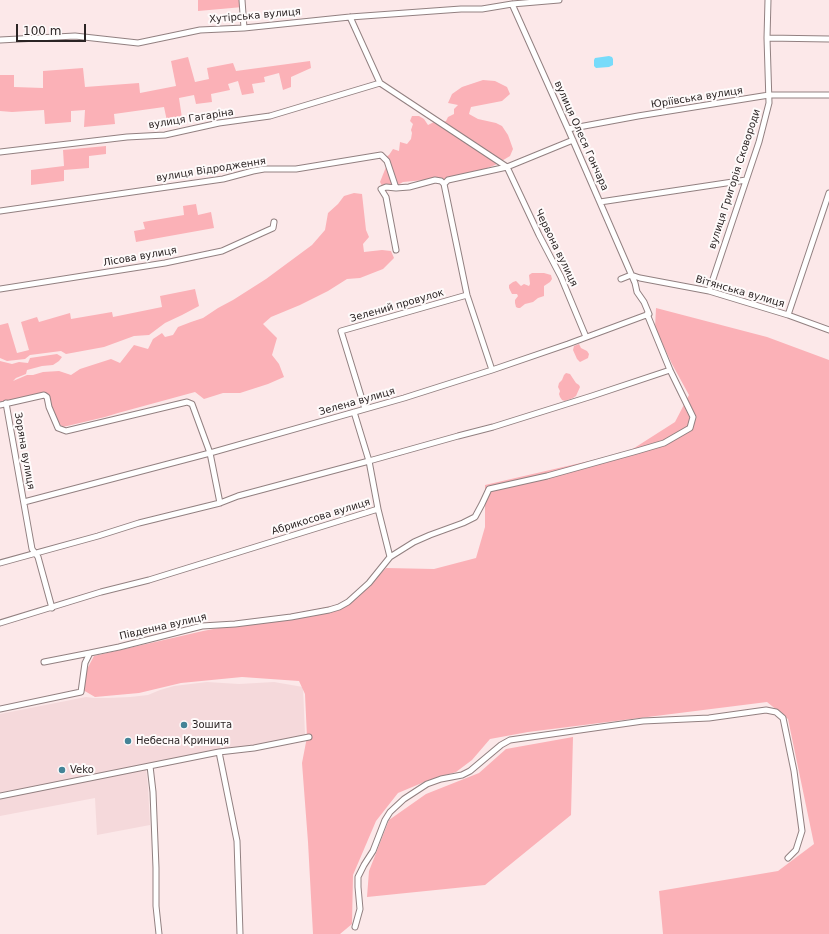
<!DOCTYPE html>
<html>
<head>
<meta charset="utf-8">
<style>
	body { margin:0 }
	#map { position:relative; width:829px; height:934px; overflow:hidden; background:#fce8e9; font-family:"DejaVu Sans",sans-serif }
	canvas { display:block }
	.scale { position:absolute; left:16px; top:24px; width:70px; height:18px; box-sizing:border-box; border:2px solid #2b2424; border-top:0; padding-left:5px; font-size:12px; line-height:14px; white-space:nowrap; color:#2b2424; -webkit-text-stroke:3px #fefafa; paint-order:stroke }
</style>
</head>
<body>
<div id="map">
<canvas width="829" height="934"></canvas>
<div class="scale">100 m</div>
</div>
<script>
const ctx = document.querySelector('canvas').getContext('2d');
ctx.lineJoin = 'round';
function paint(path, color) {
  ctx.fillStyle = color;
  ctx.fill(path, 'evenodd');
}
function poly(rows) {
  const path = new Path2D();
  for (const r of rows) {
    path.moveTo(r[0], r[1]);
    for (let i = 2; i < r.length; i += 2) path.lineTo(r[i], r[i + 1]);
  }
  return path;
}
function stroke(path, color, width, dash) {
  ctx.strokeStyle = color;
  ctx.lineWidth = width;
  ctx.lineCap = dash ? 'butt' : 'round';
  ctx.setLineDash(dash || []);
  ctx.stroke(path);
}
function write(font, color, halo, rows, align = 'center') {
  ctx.font = font + ' "DejaVu Sans",sans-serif';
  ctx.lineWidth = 4;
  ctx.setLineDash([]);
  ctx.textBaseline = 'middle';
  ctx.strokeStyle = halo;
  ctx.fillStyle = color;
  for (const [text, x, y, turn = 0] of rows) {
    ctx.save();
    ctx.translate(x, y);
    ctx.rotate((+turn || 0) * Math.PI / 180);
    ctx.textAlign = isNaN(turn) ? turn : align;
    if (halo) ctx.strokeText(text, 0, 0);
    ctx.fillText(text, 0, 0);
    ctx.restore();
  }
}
const built = poly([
	[207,682,239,684,274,682,303,687,305,735,252,747,251,751,212,756,146,769,148,787,150,825,97,835,95,798,0,816,0,714,86,697,94,698,108,698,130,697,148,695,160,690,174,686]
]);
const green = poly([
	[198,0,243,0,243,7,198,11],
	[188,57,195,82,209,79,207,68,233,63,236,71,310,61,311,68,291,77,291,87,283,90,279,73,264,77,265,82,252,84,254,93,242,95,238,81,228,84,230,90,211,94,212,102,196,104,194,95,179,98,182,118,167,121,164,107,114,114,115,124,84,127,85,110,71,111,71,122,45,124,44,110,12,112,0,111,0,75,14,75,14,87,43,88,43,71,83,68,85,87,139,83,140,93,176,86,171,61],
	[483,80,495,81,507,87,510,94,502,101,471,107,469,114,478,119,496,123,502,126,508,135,513,149,510,156,495,165,477,172,440,180,435,179,403,182,389,190,384,190,380,182,386,167,387,161,386,157,389,155,393,149,399,151,400,142,407,144,411,139,412,133,411,130,413,124,410,121,412,116,419,116,424,119,428,125,438,120,443,122,446,121,448,117,454,114,454,109,458,105,448,103,452,94,462,87],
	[106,146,106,154,89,156,89,168,64,170,64,181,31,185,31,170,64,166,63,150],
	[354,193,362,194,366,230,369,237,363,244,364,252,382,250,391,251,394,258,383,269,360,278,347,279,328,291,300,305,271,317,263,324,277,338,272,355,279,364,284,377,268,384,240,393,223,393,204,399,195,392,118,413,105,417,63,427,56,421,47,393,35,394,25,399,0,402,0,361,12,364,19,362,28,363,30,358,57,354,62,357,59,361,53,365,42,366,27,370,26,374,16,378,13,381,27,375,33,375,43,372,59,371,71,375,80,369,111,359,120,363,134,345,148,349,153,339,162,333,165,337,173,335,178,327,191,322,203,318,218,308,233,300,266,279,312,245,325,230,328,213,338,204,344,196],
	[196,204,198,215,211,212,214,228,136,242,134,231,145,229,143,222,184,215,183,206],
	[532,273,544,273,551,275,552,279,550,282,544,286,544,296,538,298,533,302,525,304,520,308,518,308,516,307,515,303,515,300,518,296,517,294,512,294,509,288,509,285,513,282,516,281,521,286,524,284,529,286,530,284,529,275],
	[195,289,199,306,182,315,165,323,149,335,134,336,104,347,66,354,61,351,30,355,25,359,7,361,0,358,0,325,8,323,17,353,29,350,21,322,37,317,39,322,70,313,71,319,112,312,113,317,162,307,160,296],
	[656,308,767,337,829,360,829,934,663,934,659,891,778,871,814,844,788,719,767,702,528,732,490,739,472,760,456,772,429,780,398,793,376,821,353,875,352,924,340,934,313,934,308,842,302,763,307,737,305,694,299,681,242,677,181,683,139,693,95,697,83,690,86,671,94,656,203,631,327,607,348,602,365,590,386,568,434,569,476,558,485,527,485,485,628,452,675,422,689,395,672,364,655,328],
	[579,344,581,348,587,351,589,354,588,358,580,362,577,359,573,350,574,346],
	[566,373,570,374,576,383,579,385,580,387,576,396,573,398,565,401,562,400,560,397,559,394,560,391,558,387,559,383,562,380,564,375],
	[573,737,571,815,485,885,367,897,369,871,389,820,426,794,479,773,506,749]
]);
const water = poly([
	[609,56,612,57,613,59,613,65,609,67,596,68,594,66,594,60,595,58]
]);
const minor = poly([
	[242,0,244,28],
	[350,17,380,83,507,167],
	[767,38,829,39],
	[0,40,75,36,138,43,200,30,244,28,350,17,461,9,482,9,512,4,559,0],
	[568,129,638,116,769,95,829,95],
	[0,152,127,137,165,135,219,123,270,116,380,83],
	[507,167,539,235,561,277,586,337],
	[396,188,409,187,435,180,441,181,444,184],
	[600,202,746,180],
	[0,211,223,179,253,171,264,169,296,169,381,155,387,161,396,188,386,187,381,189,386,197,396,250],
	[621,279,631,275,640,278,709,291,788,315,829,330],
	[0,289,165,263,222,251,273,228,274,222],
	[709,291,759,142,769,103,767,38,768,0],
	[788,315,829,193],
	[492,370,467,295,444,184,448,180,507,167,573,140],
	[6,403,32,549,38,557,52,608],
	[0,405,44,395,47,397,49,407,58,428,66,431,187,402,192,404,210,453,220,503],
	[365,409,341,331,467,295],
	[24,502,210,453,404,398,492,370,568,344,649,314,644,302,637,292,635,283,568,129,512,4],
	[378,509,390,557],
	[0,563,98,536,139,523,220,503,238,496,369,461,354,412],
	[0,623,101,592,149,580,378,509,369,461,458,436,493,427,592,396,670,370],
	[44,662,90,653],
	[0,709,81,692,85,663,90,653,119,647,202,626,235,624,291,617,329,610,339,607,348,602,369,583,390,557,414,542,430,535,463,523,475,517,482,504,489,489,547,476,637,451,664,443,690,428,693,417,670,370,647,314],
	[219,752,237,841,240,934],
	[150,766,153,792,156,868,156,906,159,934],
	[0,796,219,752,254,748,309,737],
	[355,927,360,909,358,887,358,877,364,865,373,851,385,820,390,812,404,799,427,784,441,779,462,775,470,771,501,745,510,740,643,721,709,718,766,710,776,712,783,718,794,771,802,831,796,850,788,858]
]);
const markers = [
	[184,725,4,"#448497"],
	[128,741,4,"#448497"],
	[62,770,4,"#448497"]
];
const streetNames = [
	["Хутірська вулиця",255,16,-5],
	["Юріївська вулиця",697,98,-9],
	["вулиця Гагаріна",191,119,-9],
	["вулиця Олеся Гончара",581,136,66],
	["вулиця Відродження",211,170,-9],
	["вулиця Григорія Сковороди",735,179,-72],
	["Червона вулиця",556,248,64],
	["Лісова вулиця",140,257,-10],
	["Вітянська вулиця",740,292,16],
	["Зелений провулок",397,306,-16],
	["Зелена вулиця",357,402,-16],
	["Зоряна вулиця",24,451,80],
	["Абрикосова вулиця",321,517,-17],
	["Південна вулиця",163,627,-13]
];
const poiNames = [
	["Зошита",192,725],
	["Небесна Криниця",136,741],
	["Veko",70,770]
];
paint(built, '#f5d9db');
paint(green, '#fbb1b7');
paint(water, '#77dbfa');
stroke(minor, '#928081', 7);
stroke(minor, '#fff', 5);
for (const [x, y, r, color] of markers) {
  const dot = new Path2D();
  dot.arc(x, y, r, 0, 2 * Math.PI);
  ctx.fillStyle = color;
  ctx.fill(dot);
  stroke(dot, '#fefafa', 1.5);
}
write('10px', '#2b2424', '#fefafa', streetNames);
write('10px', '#2b2424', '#fefafa', poiNames, 'left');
</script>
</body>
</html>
